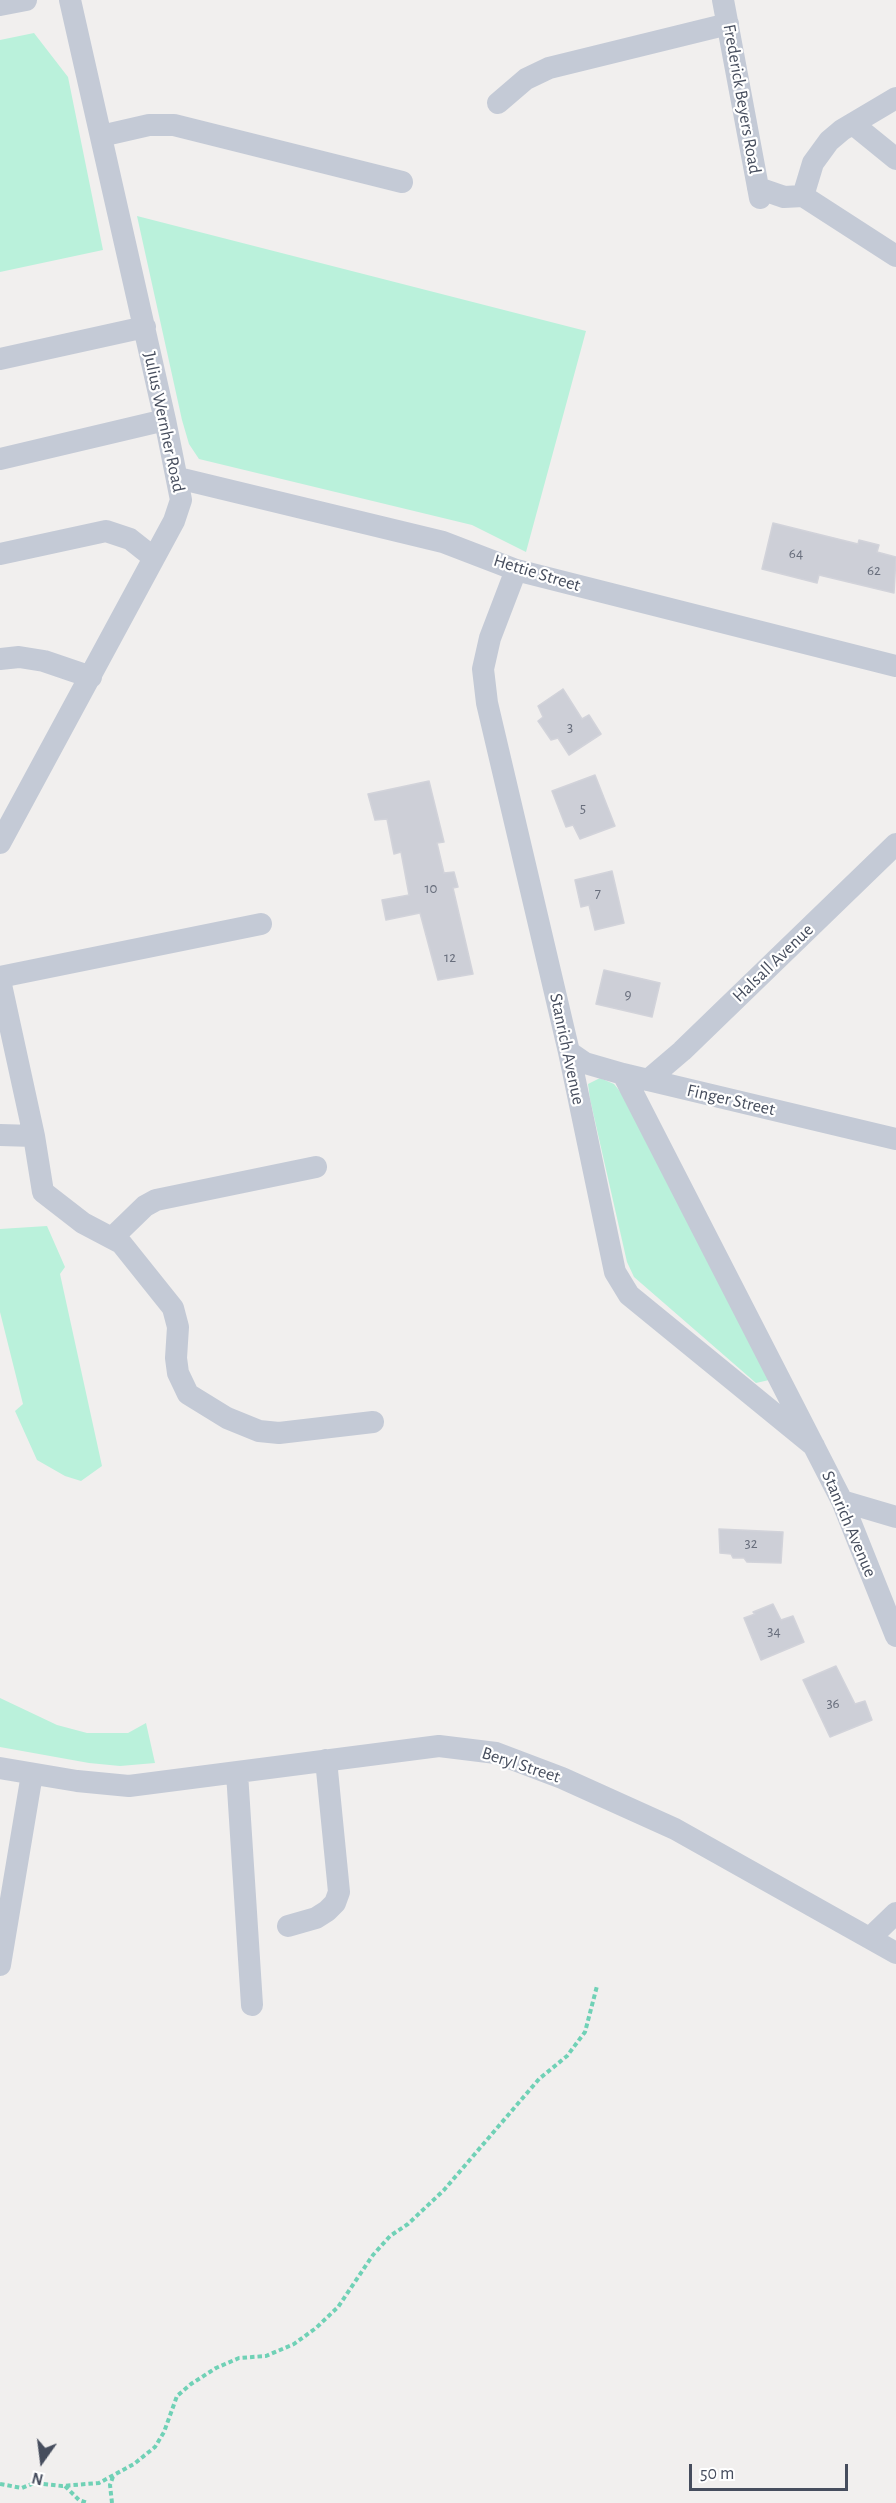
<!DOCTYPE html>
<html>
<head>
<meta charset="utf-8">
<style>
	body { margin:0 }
	#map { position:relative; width:896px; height:2503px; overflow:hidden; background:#f1efee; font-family:"Alegreya Sans",sans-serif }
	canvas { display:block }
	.north { position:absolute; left:12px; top:2431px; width:60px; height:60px; -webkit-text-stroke:4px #fff; paint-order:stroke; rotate:194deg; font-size:16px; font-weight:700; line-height:24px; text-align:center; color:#464d5d }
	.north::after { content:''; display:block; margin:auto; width:21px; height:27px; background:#464d5d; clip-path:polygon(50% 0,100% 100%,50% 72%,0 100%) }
	.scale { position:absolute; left:689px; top:2464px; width:159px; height:27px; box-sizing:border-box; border:3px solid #464d5d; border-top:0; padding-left:8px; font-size:18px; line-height:21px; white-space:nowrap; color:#464d5d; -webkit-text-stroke:4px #fff; paint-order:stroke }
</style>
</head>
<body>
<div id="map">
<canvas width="896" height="2503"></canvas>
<div class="north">N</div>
<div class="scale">50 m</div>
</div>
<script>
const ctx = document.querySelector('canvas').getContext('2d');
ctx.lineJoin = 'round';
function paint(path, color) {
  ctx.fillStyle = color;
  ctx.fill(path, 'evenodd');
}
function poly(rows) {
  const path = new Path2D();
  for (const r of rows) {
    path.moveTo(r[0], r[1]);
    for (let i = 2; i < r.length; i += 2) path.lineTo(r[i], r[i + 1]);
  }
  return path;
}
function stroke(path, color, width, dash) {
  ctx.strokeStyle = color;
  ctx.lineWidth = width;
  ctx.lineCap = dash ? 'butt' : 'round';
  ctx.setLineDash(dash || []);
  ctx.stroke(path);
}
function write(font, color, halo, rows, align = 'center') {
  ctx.font = font + ' "Alegreya Sans",sans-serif';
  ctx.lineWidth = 4.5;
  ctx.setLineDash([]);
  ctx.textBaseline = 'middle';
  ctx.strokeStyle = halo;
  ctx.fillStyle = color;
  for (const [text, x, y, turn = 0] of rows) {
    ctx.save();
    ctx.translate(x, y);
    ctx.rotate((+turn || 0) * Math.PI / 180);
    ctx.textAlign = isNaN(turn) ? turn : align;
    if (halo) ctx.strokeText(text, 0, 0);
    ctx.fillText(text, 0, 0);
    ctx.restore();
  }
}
const green = poly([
	[34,33,68,77,103,250,0,272,0,40],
	[137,216,586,331,526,552,472,525,199,459,189,444,182,420],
	[600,1078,614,1084,627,1100,769,1380,756,1383,634,1277,627,1262,590,1099,588,1084],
	[47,1226,65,1267,60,1274,102,1466,81,1481,65,1476,37,1460,15,1411,23,1404,0,1312,0,1229],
	[0,1698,57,1725,87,1733,128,1733,146,1723,155,1763,120,1766,89,1763,0,1747]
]);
const building = poly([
	[773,523,858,544,859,540,879,545,877,552,896,557,894,593,819,575,817,583,762,569,773,523],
	[563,689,582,719,589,715,601,734,569,755,558,738,551,740,538,721,543,717,538,706,563,689],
	[595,775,615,826,580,839,573,825,566,827,552,791,595,775],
	[429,781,444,842,437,843,444,873,454,872,458,887,453,888,473,974,438,980,420,913,386,920,382,900,409,895,401,852,394,854,387,819,375,820,368,794,429,781],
	[612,871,624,923,595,930,589,905,581,907,575,880,612,871],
	[604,970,660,983,652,1017,596,1004,604,970],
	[719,1529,783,1532,781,1563,747,1562,744,1558,733,1558,731,1554,720,1553,719,1529],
	[773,1604,781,1620,793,1616,804,1642,761,1660,744,1618,755,1614,753,1612,773,1604],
	[836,1666,855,1704,865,1701,872,1720,830,1737,803,1680,836,1666]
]);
const path = poly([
	[0,2484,22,2488,34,2483,62,2486,99,2483,134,2464,155,2447,164,2432,177,2396,191,2384,216,2368,239,2358,266,2356,294,2344,316,2328,338,2307,373,2255,390,2236,408,2224,444,2190,539,2079,567,2056,585,2032,597,1986],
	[65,2486,79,2500,88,2503],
	[112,2503,110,2485,114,2474]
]);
const minor = poly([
	[723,0,760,198],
	[0,5,26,0],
	[498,103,526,79,549,68,728,24],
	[853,124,896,159],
	[101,136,149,125,174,125,402,182],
	[758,188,784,197,803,196,896,256],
	[803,196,813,163,829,141,842,130,896,98],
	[0,359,145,327],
	[0,459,165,420],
	[178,478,443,542,516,570,896,666],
	[0,554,106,531,130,539,154,558],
	[516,570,490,638,483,669,487,703,569,1052,615,1272,629,1295,814,1446],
	[0,659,19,657,44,661,91,677],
	[0,843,174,521,181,500,165,420,70,0],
	[0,977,261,924],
	[0,980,34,1136,43,1192,83,1223,121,1243,173,1308,178,1327,176,1358,178,1373,188,1394,227,1418,259,1431,279,1433,373,1422],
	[569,1052,585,1063,623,1074,896,1139],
	[623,1074,842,1501,896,1636],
	[648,1080,682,1051,896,844],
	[0,1135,34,1136],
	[113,1237,145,1206,156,1200,316,1167],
	[842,1501,896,1517],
	[0,1768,77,1781,129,1786,439,1746,496,1753,562,1778,675,1829,896,1953],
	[237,1773,252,2005],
	[288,1926,316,1918,327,1911,335,1903,339,1892,326,1760],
	[870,1938,896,1913],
	[0,1965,32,1774]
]);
const numberNames = [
	["64",796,553],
	["62",874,570],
	["3",570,727],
	["5",583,808],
	["10",431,888],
	["7",598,893],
	["12",450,957],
	["9",628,994],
	["32",751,1543],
	["34",774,1631],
	["36",833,1703]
];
const streetNames = [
	["Frederick Beyers Road",742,99,80],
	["Julius Wernher Road",164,422,78],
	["Hettie Street",537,573,17],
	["Halsall Avenue",773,963,-44],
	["Stanrich Avenue",567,1049,78],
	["Finger Street",731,1100,13],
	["Stanrich Avenue",849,1524,67],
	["Beryl Street",521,1765,18]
];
paint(green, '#baf1db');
paint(building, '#cdcfd7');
stroke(building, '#d2d3da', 1.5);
stroke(path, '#70d1b6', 4, [4.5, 3]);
stroke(minor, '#c4cad6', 22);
write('15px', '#686e7c', null, numberNames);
write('18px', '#464d5d', '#fff', streetNames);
</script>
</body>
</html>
